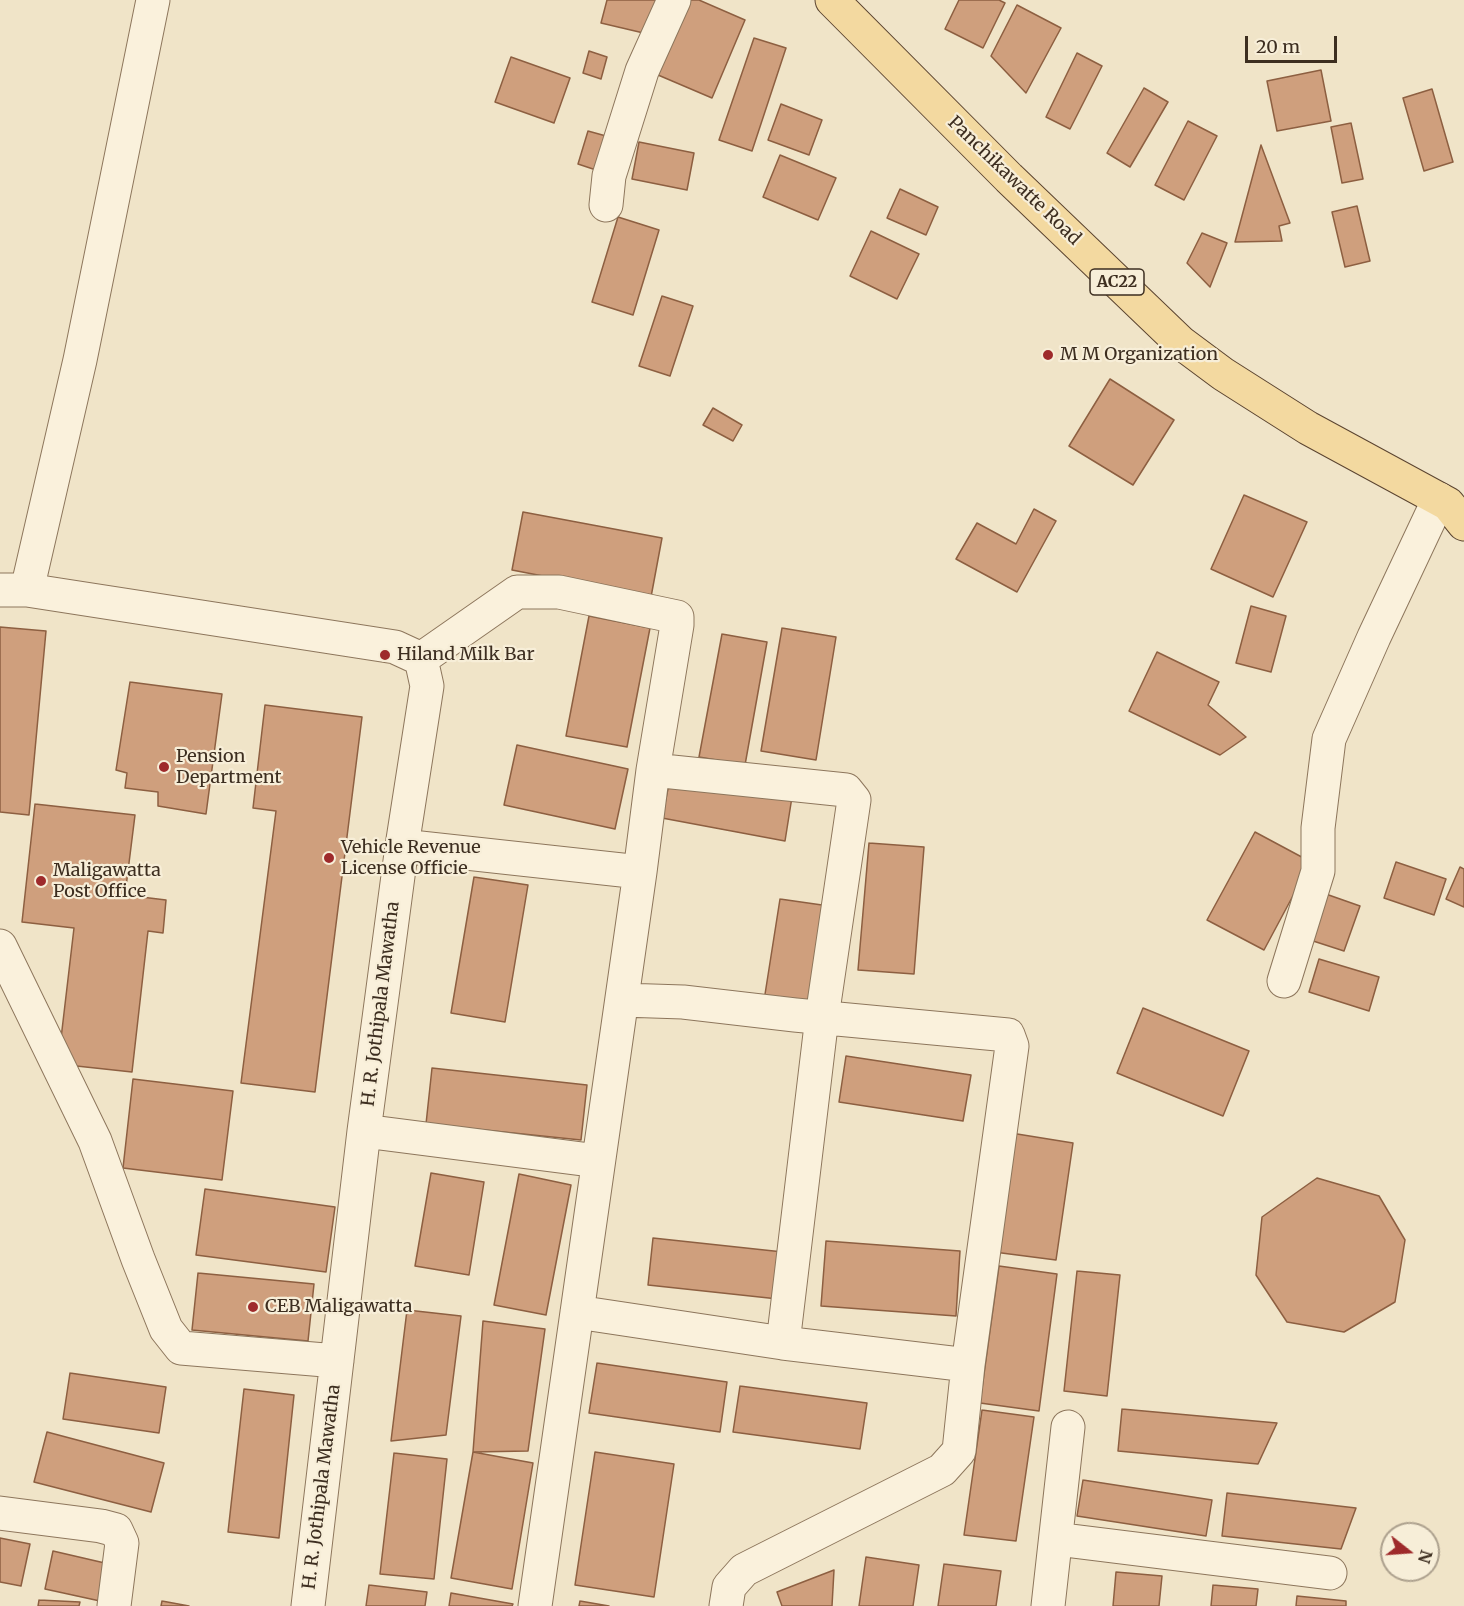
<!DOCTYPE html>
<html>
<head>
<meta charset="utf-8">
<style>
	body { margin:0 }
	#map { position:relative; width:1464px; height:1606px; overflow:hidden; background:#f0e4c8; font-family:Merriweather,serif }
	canvas { display:block }
	.north { position:absolute; left:1380px; top:1522px; width:60px; height:60px; box-sizing:border-box; background:#f7eed8; border:2px solid #ada18e; border-radius:50%; rotate:107deg; font-size:16px; font-weight:700; line-height:24px; text-align:center; color:#3d2e20 }
	.north::after { content:''; display:block; margin:auto; width:21px; height:27px; background:#9e2a2b; clip-path:polygon(50% 0,100% 100%,50% 72%,0 100%) }
	.scale { position:absolute; left:1245px; top:36px; width:92px; height:27px; box-sizing:border-box; border:3px solid #3d2e20; border-top:0; padding-left:8px; font-size:18px; line-height:21px; white-space:nowrap; color:#3d2e20; -webkit-text-stroke:4px #f7eed8; paint-order:stroke }
</style>
</head>
<body>
<div id="map">
<canvas width="1464" height="1606"></canvas>
<div class="north">N</div>
<div class="scale">20 m</div>
</div>
<script>
const ctx = document.querySelector('canvas').getContext('2d');
ctx.lineJoin = 'round';
function paint(path, color) {
  ctx.fillStyle = color;
  ctx.fill(path, 'evenodd');
}
function poly(rows) {
  const path = new Path2D();
  for (const r of rows) {
    path.moveTo(r[0], r[1]);
    for (let i = 2; i < r.length; i += 2) path.lineTo(r[i], r[i + 1]);
  }
  return path;
}
function stroke(path, color, width, dash) {
  ctx.strokeStyle = color;
  ctx.lineWidth = width;
  ctx.lineCap = dash ? 'butt' : 'round';
  ctx.setLineDash(dash || []);
  ctx.stroke(path);
}
function write(font, color, halo, rows, align = 'center') {
  ctx.font = font + ' Merriweather,serif';
  ctx.lineWidth = 4.5;
  ctx.setLineDash([]);
  ctx.textBaseline = 'middle';
  ctx.strokeStyle = halo;
  ctx.fillStyle = color;
  for (const [text, x, y, turn = 0] of rows) {
    ctx.save();
    ctx.translate(x, y);
    ctx.rotate((+turn || 0) * Math.PI / 180);
    ctx.textAlign = isNaN(turn) ? turn : align;
    if (halo) ctx.strokeText(text, 0, 0);
    ctx.fillText(text, 0, 0);
    ctx.restore();
  }
}
const building = poly([
	[607,0,661,0,652,35,601,23,607,0],
	[681,0,699,0,745,20,712,98,651,72,681,0],
	[959,0,999,0,1005,3,983,48,945,29,959,0],
	[1017,5,1061,28,1026,93,991,56,1017,5],
	[754,38,786,48,752,151,719,140,754,38],
	[589,51,607,57,601,79,583,73,589,51],
	[1077,53,1102,66,1070,129,1046,117,1077,53],
	[511,57,570,78,554,123,495,102,511,57],
	[1321,70,1331,121,1277,131,1267,81,1321,70],
	[1144,88,1168,102,1130,167,1107,153,1144,88],
	[1432,89,1453,162,1424,171,1403,98,1432,89],
	[781,104,822,120,809,155,768,140,781,104],
	[1188,121,1217,136,1184,200,1155,185,1188,121],
	[1351,123,1363,179,1342,183,1331,127,1351,123],
	[588,131,606,136,596,170,578,164,588,131],
	[639,142,694,153,687,190,632,179,639,142],
	[1261,145,1290,223,1279,226,1282,241,1235,242,1261,145],
	[780,155,836,178,818,220,763,197,780,155],
	[900,189,938,207,926,235,887,218,900,189],
	[1357,206,1370,261,1345,267,1332,212,1357,206],
	[618,217,659,230,633,315,592,302,618,217],
	[871,231,919,254,897,299,850,276,871,231],
	[1202,233,1227,243,1210,287,1187,263,1202,233],
	[662,296,693,306,670,376,639,366,662,296],
	[1110,379,1174,420,1133,485,1069,446,1110,379],
	[713,408,742,425,733,441,703,425,713,408],
	[1244,495,1307,522,1273,597,1211,569,1244,495],
	[1034,509,1056,521,1017,592,956,559,977,523,1016,544,1034,509],
	[523,512,662,538,651,597,512,570,523,512],
	[1251,606,1286,616,1271,672,1236,663,1251,606],
	[589,616,650,628,627,747,566,736,589,616],
	[0,627,46,631,29,815,0,812,0,627],
	[782,628,836,637,816,760,761,751,782,628],
	[722,634,767,642,745,765,699,757,722,634],
	[1157,652,1219,682,1208,705,1246,737,1220,755,1129,711,1157,652],
	[130,682,222,694,206,814,158,806,158,792,125,788,127,773,116,770,130,682],
	[265,705,362,717,315,1092,241,1083,276,811,253,808,265,705],
	[517,745,628,769,615,829,504,805,517,745],
	[671,774,792,797,785,841,662,818,671,774],
	[35,804,135,815,125,895,166,900,163,933,148,931,132,1072,58,1064,74,928,22,922,35,804],
	[1255,832,1311,862,1264,950,1207,920,1255,832],
	[869,843,924,847,914,974,858,970,869,843],
	[1396,862,1446,879,1434,915,1384,898,1396,862],
	[1460,867,1464,869,1464,907,1446,899,1460,867],
	[474,877,528,885,505,1022,451,1013,474,877],
	[1323,893,1360,906,1344,951,1307,939,1323,893],
	[780,899,829,906,813,1015,763,1007,780,899],
	[1319,959,1379,977,1369,1011,1309,992,1319,959],
	[1143,1008,1249,1051,1223,1116,1117,1073,1143,1008],
	[846,1056,971,1075,963,1121,839,1102,846,1056],
	[432,1068,587,1085,581,1140,426,1124,432,1068],
	[133,1079,233,1091,222,1180,123,1168,133,1079],
	[1011,1133,1073,1143,1056,1260,994,1252,1011,1133],
	[431,1173,484,1182,469,1275,415,1266,431,1173],
	[519,1174,571,1185,546,1315,494,1305,519,1174],
	[1317,1178,1379,1196,1405,1240,1395,1302,1344,1332,1287,1322,1256,1275,1262,1217,1317,1178],
	[205,1189,335,1207,326,1272,196,1255,205,1189],
	[653,1238,783,1252,778,1299,648,1285,653,1238],
	[826,1241,960,1251,956,1316,821,1306,826,1241],
	[999,1266,1057,1274,1039,1411,980,1403,999,1266],
	[1077,1271,1120,1275,1107,1396,1064,1391,1077,1271],
	[198,1273,314,1284,308,1341,192,1330,198,1273],
	[407,1310,461,1316,446,1435,391,1441,407,1310],
	[483,1321,545,1329,528,1451,473,1452,483,1321],
	[597,1363,727,1382,720,1432,589,1413,597,1363],
	[70,1373,166,1387,159,1433,63,1419,70,1373],
	[740,1386,867,1403,860,1449,733,1432,740,1386],
	[244,1389,294,1395,279,1538,228,1532,244,1389],
	[1122,1409,1277,1423,1258,1464,1118,1451,1122,1409],
	[982,1410,1034,1417,1016,1541,964,1535,982,1410],
	[47,1432,164,1463,151,1512,34,1482,47,1432],
	[473,1452,533,1463,512,1589,451,1578,473,1452],
	[595,1452,674,1464,654,1597,575,1585,595,1452],
	[394,1453,447,1459,434,1579,380,1574,394,1453],
	[1083,1480,1212,1500,1206,1536,1077,1516,1083,1480],
	[1227,1493,1356,1508,1341,1549,1222,1536,1227,1493],
	[0,1538,30,1544,21,1586,0,1582,0,1538],
	[53,1551,109,1564,100,1601,45,1589,53,1551],
	[866,1557,919,1565,913,1606,859,1606,866,1557],
	[944,1564,1001,1571,996,1606,938,1606,944,1564],
	[834,1570,832,1606,782,1606,777,1592,834,1570],
	[1116,1572,1162,1576,1159,1606,1113,1606,1116,1572],
	[369,1585,427,1592,425,1606,366,1606,369,1585],
	[1213,1585,1258,1589,1256,1606,1211,1606,1213,1585],
	[451,1593,513,1604,512,1606,449,1606,451,1593],
	[1297,1596,1346,1601,1346,1606,1296,1606,1297,1596],
	[39,1600,80,1602,79,1606,38,1606,39,1600],
	[162,1601,189,1606,161,1606,162,1601],
	[580,1601,609,1606,579,1606,580,1601]
]);
const minor = poly([
	[606,205,609,176,642,71,674,0],
	[0,590,27,590,395,647,421,659],
	[27,590,80,360,153,0],
	[421,659,517,592,559,592,677,617,677,625,653,770,640,872,535,1606],
	[653,770,846,790,854,800,822,1017,783,1343],
	[402,846,640,872],
	[0,946,95,1141,138,1259,166,1329,181,1348,337,1361],
	[1284,981,1318,871,1318,828,1329,739,1374,637,1439,499],
	[622,1000,683,1002,795,1015,1008,1035,1012,1046,968,1365,959,1451,942,1470,744,1570,729,1587,726,1606],
	[364,1131,598,1161],
	[577,1312,783,1343,968,1365],
	[0,1513,101,1526,116,1530,122,1543,114,1606],
	[1056,1539,1330,1573],
	[308,1606,364,1131,402,846,427,686,421,659],
	[1048,1606,1068,1427]
]);
const major = poly([
	[832,0,1009,178,1180,342,1223,374,1308,428,1448,504,1464,524]
]);
const markers = [
	[1048,355,6,"#9e2a2b"],
	[385,655,6,"#9e2a2b"],
	[164,767,6,"#9e2a2b"],
	[329,858,6,"#9e2a2b"],
	[41,881,6,"#9e2a2b"],
	[253,1307,6,"#9e2a2b"]
];
const shields = [
	[1117,282,54]
];
const shieldNames = [
	["AC22",1117,282]
];
const streetNames = [
	["Panchikawatte Road",1014,181,44],
	["H. R. Jothipala Mawatha",381,1004,-83],
	["H. R. Jothipala Mawatha",322,1487,-83]
];
const poiNames = [
	["M M Organization",1060,355],
	["Hiland Milk Bar",397,655],
	["Pension",176,757],
	["Department",176,778],
	["Vehicle Revenue",341,848],
	["License Officie",341,869],
	["Maligawatta",53,871],
	["Post Office",53,892],
	["CEB Maligawatta",265,1307]
];
paint(building, '#cf9f7d');
stroke(building, '#8d5f41', 1.5);
stroke(minor, '#8d765c', 35);
stroke(major, '#5b4430', 35);
stroke(minor, '#faf1dc', 33);
stroke(major, '#f3d9a0', 33);
for (const [x, y, r, color] of markers) {
  const dot = new Path2D();
  dot.arc(x, y, r, 0, 2 * Math.PI);
  ctx.fillStyle = color;
  ctx.fill(dot);
  stroke(dot, '#f7eed8', 2);
}
for (const [x, y, w] of shields) {
  const box = new Path2D();
  box.roundRect(x - w / 2, y - 13, w, 26, 4.5);
  ctx.fillStyle = '#f7eed8';
  ctx.fill(box);
  stroke(box, '#3d2e20', 1.5);
}
write('bold 16px', '#3d2e20', null, shieldNames);
write('18px', '#3d2e20', '#f7eed8', streetNames);
write('18px', '#3d2e20', '#f7eed8', poiNames, 'left');
</script>
</body>
</html>
